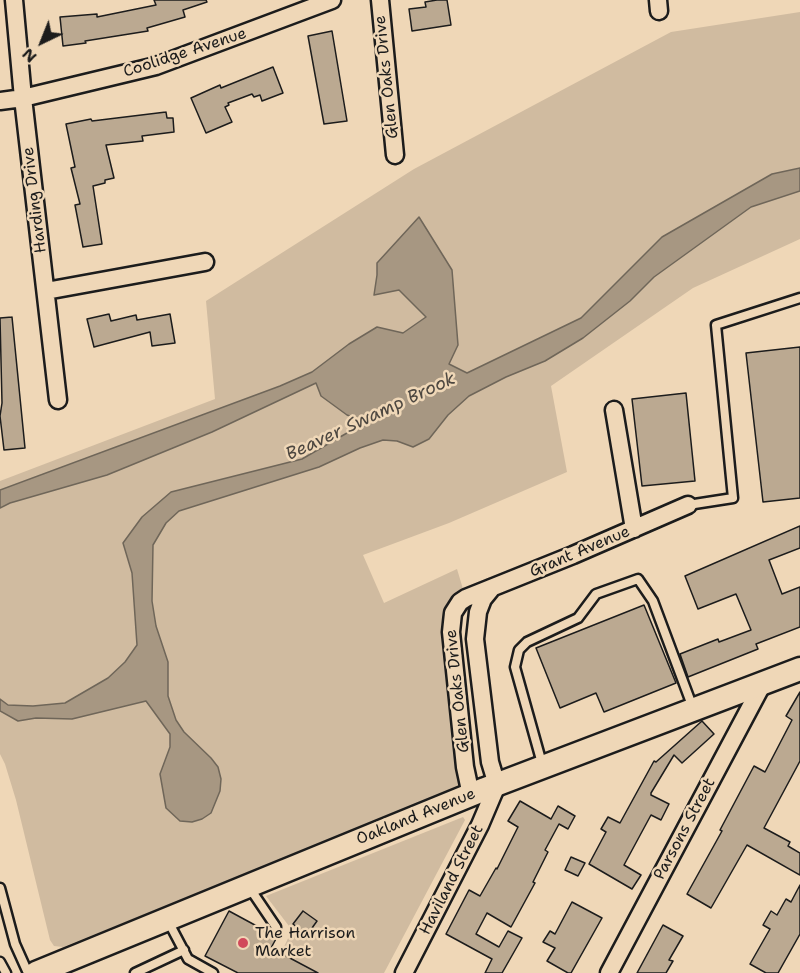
<!DOCTYPE html>
<html>
<head>
<meta charset="utf-8">
<style>
	body { margin:0 }
	#map { position:relative; width:800px; height:973px; overflow:hidden; background:#efd7b7; font-family:"Shantell Sans",sans-serif }
	canvas { display:block }
	.north { position:absolute; left:12px; top:12px; width:60px; height:60px; -webkit-text-stroke:4px #efd7b7; paint-order:stroke; rotate:223deg; font-size:16px; font-weight:700; line-height:24px; text-align:center; color:#1c1c1c }
	.north::after { content:''; display:block; margin:auto; width:21px; height:27px; background:#1c1c1c; clip-path:polygon(50% 0,100% 100%,50% 72%,0 100%) }
</style>
</head>
<body>
<div id="map">
<canvas width="800" height="973"></canvas>
<div class="north">N</div>
</div>
<script>
const ctx = document.querySelector('canvas').getContext('2d');
ctx.lineJoin = 'round';
function paint(path, color) {
  ctx.fillStyle = color;
  ctx.fill(path, 'evenodd');
}
function poly(rows) {
  const path = new Path2D();
  for (const r of rows) {
    path.moveTo(r[0], r[1]);
    for (let i = 2; i < r.length; i += 2) path.lineTo(r[i], r[i + 1]);
  }
  return path;
}
function stroke(path, color, width, dash) {
  ctx.strokeStyle = color;
  ctx.lineWidth = width;
  ctx.lineCap = dash ? 'butt' : 'round';
  ctx.setLineDash(dash || []);
  ctx.stroke(path);
}
function write(font, color, halo, rows, align = 'center') {
  ctx.font = font + ' "Shantell Sans",sans-serif';
  ctx.lineWidth = 5;
  ctx.setLineDash([]);
  ctx.textBaseline = 'middle';
  ctx.strokeStyle = halo;
  ctx.fillStyle = color;
  for (const [text, x, y, turn = 0] of rows) {
    ctx.save();
    ctx.translate(x, y);
    ctx.rotate((+turn || 0) * Math.PI / 180);
    ctx.textAlign = isNaN(turn) ? turn : align;
    if (halo) ctx.strokeText(text, 0, 0);
    ctx.fillText(text, 0, 0);
    ctx.restore();
  }
}
const green = poly([
	[800,12,800,239,693,288,551,386,567,472,449,523,363,555,384,603,457,569,463,589,442,612,461,774,459,784,453,791,440,797,63,947,54,946,50,940,16,800,5,764,0,754,0,481,215,399,206,301,414,169,671,32],
	[463,817,465,820,384,973,318,973,281,953,292,930,266,896]
]);
const water = poly([
	[800,168,800,191,751,207,654,277,630,301,583,338,545,361,506,377,469,396,448,415,429,439,413,447,397,441,383,440,360,448,319,467,179,511,166,523,153,545,152,601,156,626,168,662,168,696,176,720,184,732,211,758,218,767,221,779,220,791,211,813,202,819,192,822,180,821,166,808,160,774,170,747,170,734,146,701,72,719,36,718,18,721,0,711,0,699,8,705,33,706,65,703,108,678,125,662,137,645,132,573,123,543,142,517,171,492,302,459,366,422,347,415,321,396,316,383,212,432,107,475,10,503,0,508,0,490,280,386,312,372,349,344,377,327,403,333,426,317,399,290,374,295,377,275,377,263,419,217,452,270,458,345,449,364,467,373,581,318,662,237,772,174,800,168]
]);
const building = poly([
	[154,0,206,0,207,2,183,10,185,17,147,28,148,31,85,41,86,43,63,46,60,17,97,14,97,17,156,5,154,0],
	[437,0,447,0,451,25,412,31,409,9,426,7,425,2,437,0],
	[332,31,347,121,324,124,308,36,332,31],
	[273,67,283,93,262,101,260,95,254,97,252,94,228,103,229,105,225,107,232,122,206,133,191,98,220,85,221,88,273,67],
	[166,112,167,118,173,118,174,132,142,136,143,141,106,145,114,178,105,180,105,183,93,186,102,244,83,247,75,205,80,204,71,168,75,167,66,124,91,119,92,121,166,112],
	[109,314,111,321,136,315,137,320,170,314,175,343,152,346,150,332,94,347,87,319,109,314],
	[12,317,25,448,4,450,0,416,2,403,0,318,12,317],
	[800,347,800,498,763,502,746,353,800,347],
	[686,393,695,481,642,486,632,399,686,393],
	[800,526,800,548,769,560,782,594,800,587,800,627,756,644,758,649,688,677,680,654,718,639,719,642,751,630,736,594,698,609,685,576,800,526],
	[644,605,676,683,604,712,596,693,560,708,536,648,644,605],
	[800,692,800,761,764,828,790,842,788,846,800,853,800,875,747,845,711,908,687,894,722,831,720,830,754,766,765,772,792,720,786,716,800,692],
	[702,721,714,734,682,763,674,755,651,793,651,795,669,804,661,820,651,815,624,865,641,875,632,889,589,864,606,832,601,829,608,817,620,823,654,761,656,762,702,721],
	[520,801,551,819,558,806,575,816,568,829,559,824,545,850,548,852,533,882,535,883,511,927,487,913,476,934,499,947,508,931,522,938,502,973,485,973,492,959,446,934,469,890,480,896,496,868,497,869,518,827,508,821,520,801],
	[571,857,585,863,578,876,565,870,571,857],
	[800,885,800,934,778,973,766,973,750,964,770,929,763,925,771,911,777,915,786,899,791,902,800,885],
	[572,902,602,918,571,973,568,973,547,961,555,948,543,942,550,931,555,934,572,902],
	[229,911,277,937,271,948,318,973,238,973,205,956,229,911],
	[303,911,317,921,307,935,293,924,303,911],
	[663,925,683,936,669,960,673,961,666,973,637,973,663,925]
]);
const lane = poly([
	[688,505,733,498,716,325,800,298],
	[543,767,515,667,519,650,527,642,578,618,596,594,638,579,653,601,693,708],
	[249,887,276,927],
	[0,888,15,944,28,973],
	[168,921,188,959,213,973],
	[0,962,6,973],
	[135,973,184,950]
]);
const street = poly([
	[14,0,23,98,58,400],
	[380,0,395,155],
	[658,0,659,11],
	[0,101,23,98,156,66,332,0],
	[46,291,205,262],
	[614,410,634,529],
	[471,795,465,767,451,632,453,613,460,602,466,598,573,555,688,505],
	[404,973,480,825,497,785,490,762,475,639,478,612,483,599,492,588],
	[609,973,762,685]
]);
const secondary = poly([
	[36,973,485,789,800,669]
]);
const markers = [
	[243,943,6,"#d1495b"]
];
const streetNames = [
	["Coolidge Avenue",185,53,-18],
	["Glen Oaks Drive",387,77,-96],
	["Harding Drive",35,200,-97],
	["Grant Avenue",580,552,-23],
	["Glen Oaks Drive",458,691,-96],
	["Oakland Avenue",416,817,-22],
	["Parsons Street",685,829,-62],
	["Haviland Street",452,880,-63]
];
const poiNames = [
	["The Harrison",255,934],
	["Market",255,952]
];
const waterNames = [
	["Beaver Swamp Brook",371,417,-25]
];
paint(green, '#d0bba0');
paint(water, '#a79782');
stroke(water, '#6f6659', 1.5);
paint(building, '#bba991');
stroke(building, '#1c1c1c', 1.5);
stroke(lane, '#1c1c1c', 13);
stroke(street, '#1c1c1c', 21);
stroke(secondary, '#1c1c1c', 27);
stroke(lane, '#efd7b7', 8);
stroke(street, '#efd7b7', 16);
stroke(secondary, '#efd7b7', 22);
for (const [x, y, r, color] of markers) {
  const dot = new Path2D();
  dot.arc(x, y, r, 0, 2 * Math.PI);
  ctx.fillStyle = color;
  ctx.fill(dot);
  stroke(dot, '#efd7b7', 2);
}
write('16px', '#1c1c1c', '#efd7b7', streetNames);
write('16px', '#1c1c1c', '#efd7b7', poiNames, 'left');
write('italic 18px', '#4d4740', '#efd7b7', waterNames);
</script>
</body>
</html>
